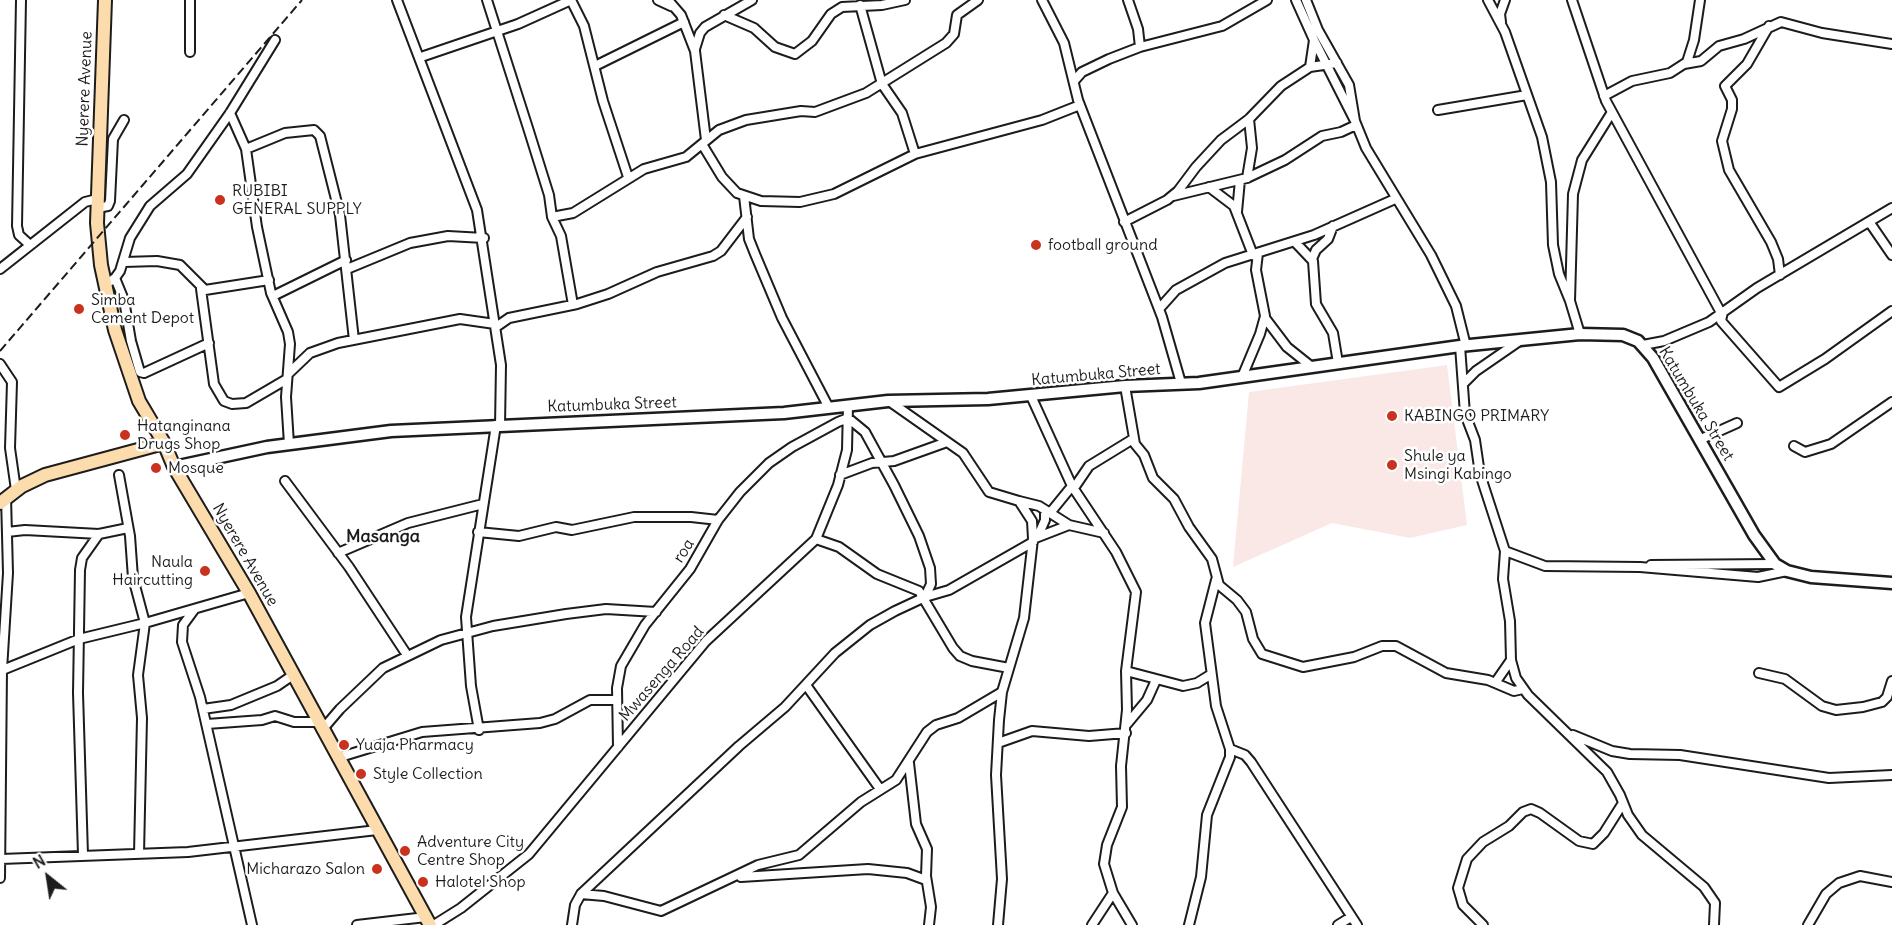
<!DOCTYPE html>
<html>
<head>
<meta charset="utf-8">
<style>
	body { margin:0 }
	#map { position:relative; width:1892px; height:925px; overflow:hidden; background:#fff; font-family:Delius,sans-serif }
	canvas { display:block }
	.north { position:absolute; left:18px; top:847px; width:60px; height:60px; -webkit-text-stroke:4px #fff; paint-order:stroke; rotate:330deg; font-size:16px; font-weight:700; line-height:24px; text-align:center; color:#1c1c1c }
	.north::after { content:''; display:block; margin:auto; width:21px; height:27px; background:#1c1c1c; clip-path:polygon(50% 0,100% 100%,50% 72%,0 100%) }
</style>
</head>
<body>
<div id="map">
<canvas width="1892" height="925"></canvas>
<div class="north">N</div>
</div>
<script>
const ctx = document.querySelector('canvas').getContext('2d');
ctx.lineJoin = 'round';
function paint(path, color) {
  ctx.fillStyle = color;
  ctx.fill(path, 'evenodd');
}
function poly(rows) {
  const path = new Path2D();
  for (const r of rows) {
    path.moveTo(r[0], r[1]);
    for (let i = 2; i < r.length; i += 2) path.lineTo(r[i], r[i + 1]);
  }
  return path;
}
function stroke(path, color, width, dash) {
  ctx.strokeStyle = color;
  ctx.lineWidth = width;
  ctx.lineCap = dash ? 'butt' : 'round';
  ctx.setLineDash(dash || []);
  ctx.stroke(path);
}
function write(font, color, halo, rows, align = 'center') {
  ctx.font = font + ' Delius,sans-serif';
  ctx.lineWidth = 5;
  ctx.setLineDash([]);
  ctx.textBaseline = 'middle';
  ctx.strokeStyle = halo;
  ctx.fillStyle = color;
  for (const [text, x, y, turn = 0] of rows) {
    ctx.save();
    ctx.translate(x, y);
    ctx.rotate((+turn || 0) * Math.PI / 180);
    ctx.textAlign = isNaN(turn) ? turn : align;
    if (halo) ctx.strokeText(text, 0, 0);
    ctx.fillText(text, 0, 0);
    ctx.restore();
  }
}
const built = poly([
	[1447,365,1467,525,1410,538,1332,523,1233,567,1249,392]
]);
const street = poly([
	[21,0,17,226,19,235,30,245],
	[397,0,477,210,501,365,500,426],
	[487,0,528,128,549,195,552,217,561,236,573,305],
	[571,0,584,26,603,101,628,177],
	[658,0,671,6],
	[668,0,681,15,695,51,706,140],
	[1042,0,1064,43,1078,100,1162,317,1181,383],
	[1128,0,1138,29,1140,47],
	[1296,0,1314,40,1310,67],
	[1306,0,1318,30,1349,85,1355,121,1366,148,1431,255,1456,306,1466,346],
	[1488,0,1505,32,1542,137,1551,182,1553,245,1559,274,1570,301],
	[1572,0,1606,101,1720,311,1723,312,1721,321,1779,387,1825,359,1892,311],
	[860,5,882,84,902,113,915,154],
	[724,15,754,28,775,47,795,54,812,41,831,14,842,7,882,5,905,0],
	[1501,22,1500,14,1505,0],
	[1769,26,1747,64,1725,86,1732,100,1732,109,1722,141,1729,170,1771,242,1778,259,1780,275],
	[1314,40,1354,119],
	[695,49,700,33,705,27,752,0],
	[190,52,190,0],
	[421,57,518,24,571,0],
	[1684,64,1701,61,1719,46,1744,39,1781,22,1822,33,1892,44],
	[595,66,684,22],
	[1074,81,1082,72,1109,59,1140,47,1222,26,1267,0],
	[1604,96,1632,81,1670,73,1687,62,1694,40,1700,0],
	[1438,110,1527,95],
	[230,113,246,149,257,227,271,293,288,332,290,344,286,397,289,444],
	[702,144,722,177,737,193,761,201,800,202,834,194,915,154,1042,120,1080,105],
	[246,149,285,133,314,130,320,136,340,215,354,340],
	[1247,178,1252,148,1249,119],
	[1209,187,1234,206,1253,255],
	[744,196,749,239,755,254,782,318,828,406],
	[1173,196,1247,178,1285,160,1322,136,1341,132,1356,125],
	[97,208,108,206,110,201,113,139,124,120],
	[1237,212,1240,180],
	[552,217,573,213,644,169,686,157,719,130,746,120,801,111,815,112,866,93,946,43,954,34,957,15,978,0],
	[1124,222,1167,200,1178,191,1196,167,1221,140,1249,119,1281,86,1310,67,1337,63],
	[1870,223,1892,255],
	[1295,242,1313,261,1316,304,1333,333,1338,363],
	[1312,259,1316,250,1328,239,1333,226],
	[124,262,157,261,180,265,205,290,269,280],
	[0,269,85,202,97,199],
	[347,269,410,243,448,236,484,238],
	[115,278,124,300,131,341,140,372,144,373,209,343],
	[105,285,115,278,120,271,130,238,150,206,187,174,230,113,275,40],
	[201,289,214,384,224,401,232,404,246,403,287,379],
	[273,296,346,260],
	[1159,309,1176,290,1225,263,1314,235,1395,199],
	[1265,318,1287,347,1312,367],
	[496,327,509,318,577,304,608,294,657,272,713,256,721,251,747,217],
	[1580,334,1570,301,1573,194,1582,160,1612,112],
	[1643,345,1664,341,1709,322,1757,288,1892,208],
	[1460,346,1465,414,1475,440,1480,474,1505,551,1503,579,1510,621,1511,660,1516,678,1528,695,1607,772,1620,795,1628,815,1642,835,1704,887,1715,903,1714,925],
	[0,364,12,382,10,448,16,490],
	[288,374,310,353,338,343,460,319,495,324],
	[1242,377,1260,334,1265,316,1256,270,1258,253],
	[1463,384,1476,371,1518,342],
	[1125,386,1135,444,1144,455,1153,478,1174,499,1189,527,1212,559,1219,585,1237,600,1246,612,1253,639,1262,654,1303,667,1354,657,1382,646,1396,646,1446,673,1488,680,1514,691,1523,689],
	[1031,396,1072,486,1116,552,1136,592,1126,671,1127,710,1121,766,1122,807,1107,845,1104,864,1113,893,1132,925],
	[889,401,963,453,989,492,1019,501,1032,521,1033,539,1024,618,1002,692,999,720,996,775,1002,879,998,925],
	[1699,440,1737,423],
	[1794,446,1805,452,1831,444,1892,402],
	[119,475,130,536,133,578,145,623,138,675,142,718,139,854],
	[840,475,872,463,894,461,947,442],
	[285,481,349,567,407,655],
	[1074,488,1089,466,1133,439],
	[1019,501,1039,506,1069,525,1104,533],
	[1050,513,1072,486],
	[7,532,25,530,99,534,128,528],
	[478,532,519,536,556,527,572,530,634,517,691,517,718,520],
	[1038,536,1045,520,1045,510],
	[816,539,839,547,877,574,919,591,953,648,960,656,972,661,1009,668],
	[1033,539,1069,525],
	[1505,551,1545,566,1640,567,1758,577,1787,571],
	[338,553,408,523,483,504],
	[1651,565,1775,564],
	[194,610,183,625,182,642,200,697,252,925],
	[0,671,79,639,145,623,249,593],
	[1126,671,1183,686,1197,683,1210,675],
	[1759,673,1785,679,1822,706,1836,710,1863,707,1882,702,1887,697,1892,681],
	[1495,683,1511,660],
	[806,685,880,789],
	[203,709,231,705,277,686,293,675],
	[207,724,262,720,275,716,294,722,318,722],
	[1127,724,1147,700,1156,680],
	[322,730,340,709,383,668,441,640,493,626,566,614,606,609,656,612],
	[479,730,471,686,466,617,496,425],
	[1573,735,1612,751,1630,754,1680,755,1829,778,1892,775],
	[998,743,1032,731,1089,736,1126,733],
	[618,747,617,688,621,666,645,625,690,569,718,520,740,492,769,463,792,447,838,422,848,418,865,432,894,485,919,536,930,568,931,584,925,597],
	[1230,749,1245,755,1251,762,1357,925],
	[337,758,422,732,540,723,555,719,590,700,617,700],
	[909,763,916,824,927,849,926,876,931,907,929,925],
	[83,855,78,693,80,570,82,558,99,534],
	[1,859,188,852,377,830],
	[741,877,868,869,907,873,926,880],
	[0,878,2,670,8,573,6,497],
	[581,894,604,896,661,911,758,865,799,855,861,802,896,780,927,732,936,725,958,718,1002,692],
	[357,925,426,917],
	[434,925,461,908,529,854,706,641,816,539,838,485,847,450,848,406],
	[572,925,575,905,581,894,739,746,785,707,835,653,870,625,895,611,925,597,949,590,1033,542],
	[1092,925,1113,893],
	[1189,925,1201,877,1207,815,1230,757,1230,749,1216,706,1205,623,1216,580],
	[1338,925,1351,917],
	[1483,925,1463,905,1458,888,1467,859,1483,842,1509,826,1523,812,1531,809,1540,813,1579,841,1593,844,1604,833,1623,803],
	[1808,925,1826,894,1839,883,1860,876,1892,882]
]);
const secondary = poly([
	[174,467,267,447,391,431,784,413,888,401,988,399,1125,386,1199,383,1460,346,1580,334,1623,335,1638,341,1653,358,1754,535,1775,564,1787,571,1811,577,1892,583]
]);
const primary = poly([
	[105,0,97,223,101,265,115,330,139,401,164,443,174,467,249,593,430,925],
	[0,503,22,486,45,475,164,443]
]);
const rail = poly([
	[0,351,302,0]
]);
const markers = [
	[220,200,6,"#c8321e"],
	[1036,245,6,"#c8321e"],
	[79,309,6,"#c8321e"],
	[1392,416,6,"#c8321e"],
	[125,435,6,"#c8321e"],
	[1392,465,6,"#c8321e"],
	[156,468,6,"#c8321e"],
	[205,571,6,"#c8321e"],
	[344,745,6,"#c8321e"],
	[361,774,6,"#c8321e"],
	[405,851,6,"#c8321e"],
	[377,869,6,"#c8321e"],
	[423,882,6,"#c8321e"]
];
const streetNames = [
	["Nyerere Avenue",85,89,-88],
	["Katumbuka Street",1096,375,-5],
	["Katumbuka Street",1696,404,59],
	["Katumbuka Street",612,405,-2],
	["roa",684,551,-57],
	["Nyerere Avenue",245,555,60],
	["Mwasenga Road",662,674,-49]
];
const poiNames = [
	["RUBIBI",232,191],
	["GENERAL SUPPLY",232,209],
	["football ground",1048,245],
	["Simba",91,300],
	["Cement Depot",91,318],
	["KABINGO PRIMARY",1404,416],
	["Hatanginana",137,426],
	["Drugs Shop",137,444],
	["Shule ya",1404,456],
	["Msingi Kabingo",1404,474],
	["Mosque",168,468],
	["Naula",193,562,"right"],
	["Haircutting",193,580,"right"],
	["Yuaja Pharmacy",356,745],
	["Style Collection",373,774],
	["Adventure City",417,842],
	["Centre Shop",417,860],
	["Micharazo Salon",365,869,"right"],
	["Halotel Shop",435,882]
];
const neighbourhoodNames = [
	["Masanga",383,537]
];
paint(built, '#fae8e6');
stroke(street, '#1c1c1c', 12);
stroke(secondary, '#1c1c1c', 15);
stroke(primary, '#1c1c1c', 16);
stroke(street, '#fff', 8);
stroke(secondary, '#fff', 10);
stroke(primary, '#fcdcac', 12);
stroke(rail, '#1c1c1c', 2, [9, 4.5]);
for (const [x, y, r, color] of markers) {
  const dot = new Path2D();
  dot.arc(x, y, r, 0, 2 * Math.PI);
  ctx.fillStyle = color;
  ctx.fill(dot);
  stroke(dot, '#fff', 2);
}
write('16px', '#1c1c1c', '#fff', streetNames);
write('16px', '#1c1c1c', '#fff', poiNames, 'left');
write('bold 18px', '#1c1c1c', '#fff', neighbourhoodNames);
</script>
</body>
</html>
